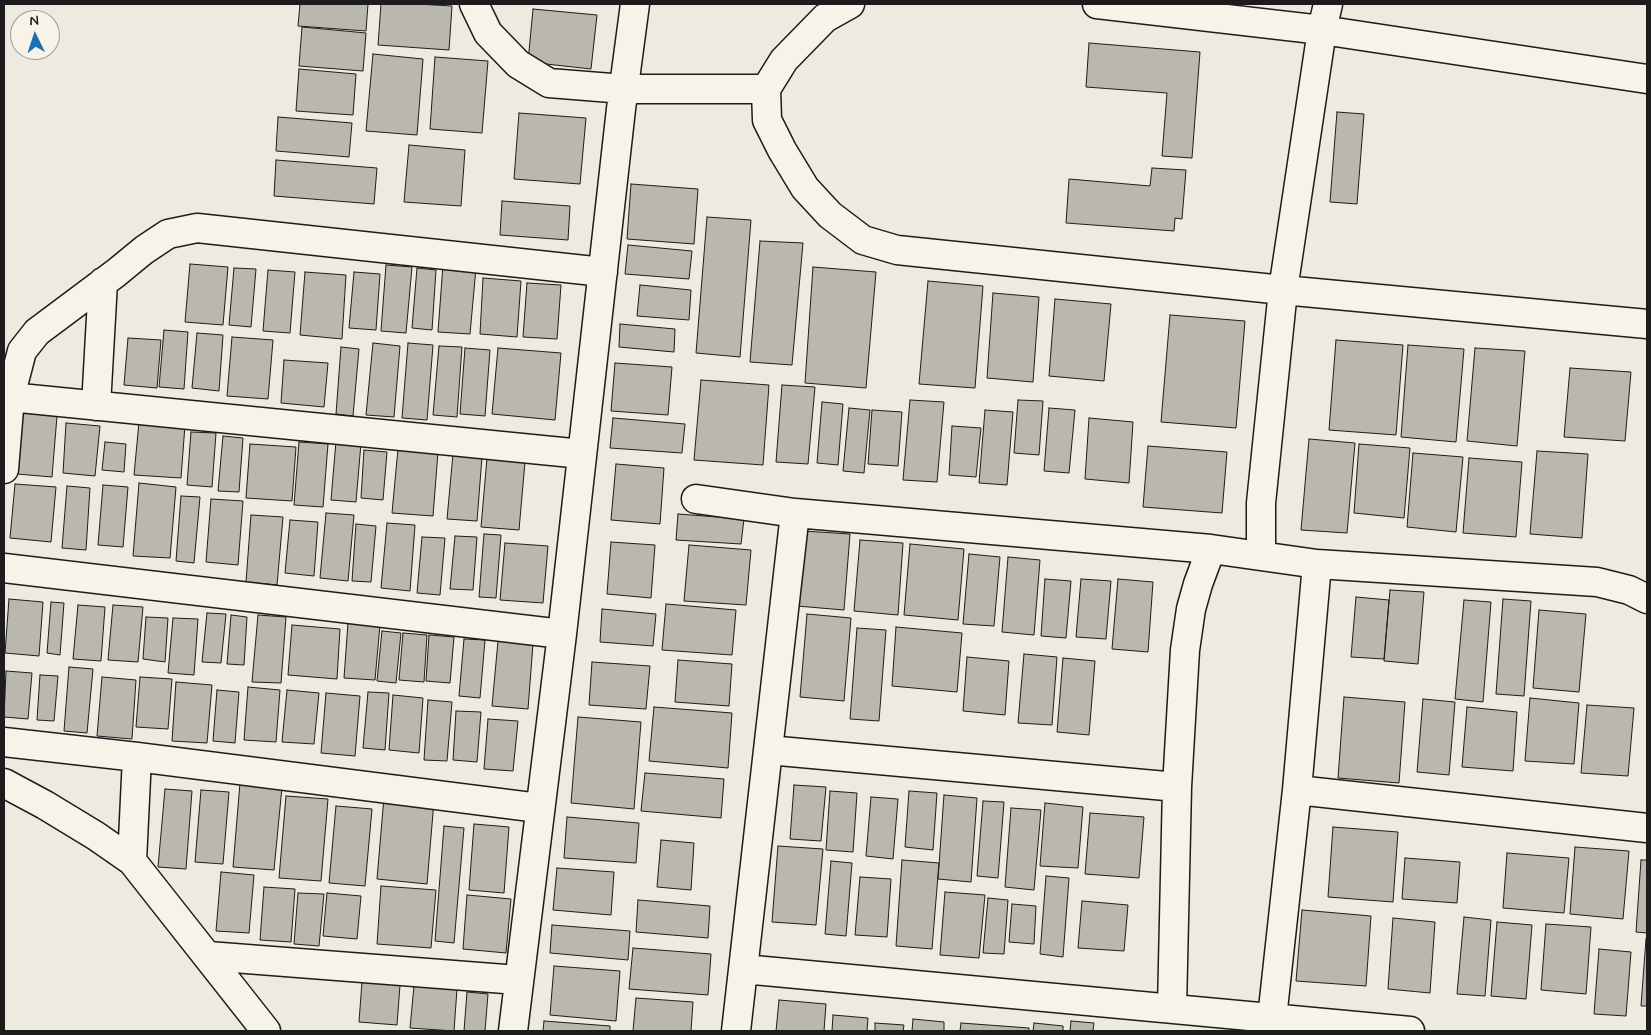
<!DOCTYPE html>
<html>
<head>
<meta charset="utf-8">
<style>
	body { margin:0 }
	#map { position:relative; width:1651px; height:1035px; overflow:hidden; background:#eeeae0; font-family:Mynerve,sans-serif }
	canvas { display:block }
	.frame { position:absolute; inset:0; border:5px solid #1c1c1c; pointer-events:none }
	.north { position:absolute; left:10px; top:10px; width:50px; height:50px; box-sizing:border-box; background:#f7f3e8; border:1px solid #9f9d96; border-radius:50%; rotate:356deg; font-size:14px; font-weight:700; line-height:20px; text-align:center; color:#1c1c1c }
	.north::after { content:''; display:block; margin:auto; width:18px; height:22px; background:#1f6fb2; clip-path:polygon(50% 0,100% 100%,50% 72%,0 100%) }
</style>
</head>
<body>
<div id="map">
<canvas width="1651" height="1035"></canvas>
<div class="frame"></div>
<div class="north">N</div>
</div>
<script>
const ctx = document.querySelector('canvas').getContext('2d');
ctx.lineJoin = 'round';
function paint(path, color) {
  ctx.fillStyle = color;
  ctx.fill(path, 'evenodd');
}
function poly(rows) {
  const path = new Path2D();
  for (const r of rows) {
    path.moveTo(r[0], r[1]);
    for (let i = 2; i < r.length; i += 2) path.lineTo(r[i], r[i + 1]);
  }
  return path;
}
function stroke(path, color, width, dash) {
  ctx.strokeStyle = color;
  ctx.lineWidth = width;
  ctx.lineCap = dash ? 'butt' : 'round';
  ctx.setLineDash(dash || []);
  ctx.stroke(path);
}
const building = poly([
	[300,4,368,4,366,31,298,26,300,4],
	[381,4,417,4,452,6,449,50,378,45,381,4],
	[533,9,597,15,591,69,528,62,533,9],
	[302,27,366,33,363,71,299,66,302,27],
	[1089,43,1200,52,1192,158,1162,156,1167,93,1086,87,1089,43],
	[373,54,423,59,417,135,366,131,373,54],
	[435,57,488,61,482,133,430,129,435,57],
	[299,69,356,74,353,115,296,111,299,69],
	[1337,112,1364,114,1357,204,1330,202,1337,112],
	[519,113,586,118,580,184,514,179,519,113],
	[278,117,352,123,349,157,276,151,278,117],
	[409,145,465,150,461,206,404,202,409,145],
	[276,160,377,168,374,204,274,196,276,160],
	[1152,168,1186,170,1182,219,1175,218,1174,231,1066,223,1069,179,1150,186,1152,168],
	[631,184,698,189,694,244,627,239,631,184],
	[502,201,570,206,568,240,500,235,502,201],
	[707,217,751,220,740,357,696,353,707,217],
	[760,241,803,243,792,365,750,362,760,241],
	[628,245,692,251,689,279,625,274,628,245],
	[190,264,228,267,223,325,185,322,190,264],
	[386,265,412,267,406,333,381,331,386,265],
	[443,265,476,268,470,334,438,332,443,265],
	[813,267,876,272,866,388,805,383,813,267],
	[234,268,256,269,251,327,229,325,234,268],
	[417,268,436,270,432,330,412,328,417,268],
	[268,270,295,272,290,333,263,331,268,270],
	[305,272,346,275,342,339,300,335,305,272],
	[354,272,380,274,376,330,349,328,354,272],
	[483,278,521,281,517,337,480,334,483,278],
	[928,281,983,286,975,388,919,384,928,281],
	[527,283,561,285,557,339,523,337,527,283],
	[640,285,691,290,689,320,637,316,640,285],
	[993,293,1039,297,1033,382,987,378,993,293],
	[1055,299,1111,304,1104,381,1049,376,1055,299],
	[1170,315,1245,321,1236,428,1161,422,1170,315],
	[620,324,675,329,674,352,619,347,620,324],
	[164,330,188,332,184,389,159,387,164,330],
	[197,333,223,335,219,391,192,388,197,333],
	[232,337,273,340,268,399,227,396,232,337],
	[128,338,161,340,157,388,124,385,128,338],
	[1336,340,1403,345,1396,435,1329,430,1336,340],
	[373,343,400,346,394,417,366,415,373,343],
	[408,343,433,345,427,420,402,418,408,343],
	[1408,345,1464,349,1456,442,1401,437,1408,345],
	[439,346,462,347,457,417,433,415,439,346],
	[341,347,359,349,353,416,336,414,341,347],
	[465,348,490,350,485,416,460,414,465,348],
	[498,348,561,353,555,420,492,414,498,348],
	[1475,348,1525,351,1517,446,1467,441,1475,348],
	[284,360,328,363,324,407,281,403,284,360],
	[615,363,672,367,668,415,611,411,615,363],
	[1570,368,1631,372,1625,441,1564,437,1570,368],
	[701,380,769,385,763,465,694,460,701,380],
	[782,385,815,387,808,464,776,462,782,385],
	[910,400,944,402,937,482,903,480,910,400],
	[1018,400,1043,401,1039,455,1014,453,1018,400],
	[822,402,843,404,838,465,817,463,822,402],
	[849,408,870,410,864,473,843,471,849,408],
	[1049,408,1075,410,1069,473,1044,471,1049,408],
	[872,410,902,412,898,466,868,464,872,410],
	[985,410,1013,412,1007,485,979,483,985,410],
	[22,413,57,416,52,477,17,474,22,413],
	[613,418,685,424,682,453,610,448,613,418],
	[1089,418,1133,422,1129,483,1085,479,1089,418],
	[139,422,185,425,181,478,134,475,139,422],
	[66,423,100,426,95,476,63,473,66,423],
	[952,426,981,428,976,477,949,475,952,426],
	[191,432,216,433,212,487,187,485,191,432],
	[223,436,243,438,239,492,218,491,223,436],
	[1309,439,1355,443,1347,533,1301,530,1309,439],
	[336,441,361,443,356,502,331,500,336,441],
	[105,442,126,444,124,472,102,470,105,442],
	[299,442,328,444,323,507,294,505,299,442],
	[250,444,296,447,292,501,246,498,250,444],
	[1359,444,1410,448,1404,518,1354,513,1359,444],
	[1148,446,1227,452,1222,513,1143,507,1148,446],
	[398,449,438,452,433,516,392,513,398,449],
	[364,450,387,452,383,500,361,498,364,450],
	[1537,451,1588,454,1582,538,1530,534,1537,451],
	[1413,453,1463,457,1456,532,1407,527,1413,453],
	[453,454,482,457,477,521,447,519,453,454],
	[487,458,525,462,519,530,481,527,487,458],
	[1469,458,1522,462,1516,537,1463,533,1469,458],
	[616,464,664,468,660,524,611,520,616,464],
	[139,483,176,487,170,558,133,556,139,483],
	[15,484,56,487,51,542,10,538,15,484],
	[103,485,128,487,123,547,98,545,103,485],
	[67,486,90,488,86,550,62,548,67,486],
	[181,496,200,497,194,563,176,561,181,496],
	[211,499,243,501,238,565,206,562,211,499],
	[326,513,354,515,348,581,320,578,326,513],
	[678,514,744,519,741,544,676,540,678,514],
	[251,515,283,517,277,585,246,582,251,515],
	[290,520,318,522,314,576,285,573,290,520],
	[387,523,415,525,410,591,381,588,387,523],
	[356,524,376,526,371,582,352,581,356,524],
	[803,531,850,534,844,610,797,606,803,531],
	[484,534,501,535,496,598,479,597,484,534],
	[455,536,477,537,473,590,450,589,455,536],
	[422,537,445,538,440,595,417,593,422,537],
	[860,540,903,543,898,615,854,611,860,540],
	[611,542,655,545,651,598,607,594,611,542],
	[505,543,548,546,543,603,500,600,505,543],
	[910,544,964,549,958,620,904,615,910,544],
	[689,545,751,550,746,605,684,601,689,545],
	[969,554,1000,557,994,626,963,624,969,554],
	[1008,557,1040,560,1034,635,1002,632,1008,557],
	[1045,579,1071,581,1066,638,1041,636,1045,579],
	[1081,579,1111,581,1106,639,1076,637,1081,579],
	[1118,579,1153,582,1148,652,1112,649,1118,579],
	[1390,590,1424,592,1418,664,1384,661,1390,590],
	[1356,597,1389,600,1384,659,1351,657,1356,597],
	[9,599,43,602,39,656,5,653,9,599],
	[1503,599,1531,601,1524,696,1496,694,1503,599],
	[1464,600,1491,602,1483,702,1455,699,1464,600],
	[51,602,64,603,60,655,47,653,51,602],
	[666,604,736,610,732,655,662,650,666,604],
	[78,605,105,607,101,661,73,659,78,605],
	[113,605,143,607,138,662,108,660,113,605],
	[602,609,656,614,653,646,600,642,602,609],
	[1539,610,1586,614,1579,692,1533,688,1539,610],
	[207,613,226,614,221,663,202,662,207,613],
	[807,614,851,618,844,701,800,697,807,614],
	[231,615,247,617,244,665,227,664,231,615],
	[258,615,286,617,281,683,252,682,258,615],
	[146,617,168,618,165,662,143,659,146,617],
	[173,618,198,619,194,675,168,673,173,618],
	[348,623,380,625,375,680,344,678,348,623],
	[292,625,340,629,337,679,288,675,292,625],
	[896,627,962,633,957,692,892,686,896,627],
	[857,628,886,630,879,721,850,719,857,628],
	[382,631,401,633,396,683,377,681,382,631],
	[403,633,427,635,424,682,399,680,403,633],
	[429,635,454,637,450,683,426,681,429,635],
	[464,639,485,640,480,698,459,696,464,639],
	[498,641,533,644,528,709,492,706,498,641],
	[1024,654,1057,657,1052,725,1018,723,1024,654],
	[967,657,1009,661,1005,715,963,711,967,657],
	[1063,658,1095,661,1089,735,1057,732,1063,658],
	[678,660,732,664,729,706,675,702,678,660],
	[592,662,650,666,646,709,589,705,592,662],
	[69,667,93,669,87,733,64,731,69,667],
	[6,671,32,673,28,719,4,717,6,671],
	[40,675,58,676,54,721,37,720,40,675],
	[102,677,136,680,132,739,97,736,102,677],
	[140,677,172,679,168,729,136,727,140,677],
	[176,682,212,685,207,743,172,741,176,682],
	[248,687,280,690,276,742,244,740,248,687],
	[217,690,239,692,235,743,213,741,217,690],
	[287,690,319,693,314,744,282,742,287,690],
	[368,692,389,693,385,750,363,748,368,692],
	[326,693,360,696,355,756,321,753,326,693],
	[393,695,423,698,419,753,389,750,393,695],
	[1344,697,1405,702,1399,783,1338,778,1344,697],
	[1530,698,1579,703,1574,764,1525,761,1530,698],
	[1423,699,1455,702,1449,775,1417,772,1423,699],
	[428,700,452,702,447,761,424,760,428,700],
	[1587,705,1634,708,1628,776,1581,773,1587,705],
	[654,707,732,713,728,768,649,761,654,707],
	[1467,707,1517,712,1513,771,1462,767,1467,707],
	[456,711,481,712,477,762,453,760,456,711],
	[578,717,641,722,634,809,571,803,578,717],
	[488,719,518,721,513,771,484,769,488,719],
	[645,773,724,779,721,818,641,811,645,773],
	[240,783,282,787,274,870,233,867,240,783],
	[794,785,826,787,821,841,790,839,794,785],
	[165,789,192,791,186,869,158,867,165,789],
	[201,790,229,792,223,864,195,862,201,790],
	[830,791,857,793,853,852,826,850,830,791],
	[909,791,937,793,933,850,905,847,909,791],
	[944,795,977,798,971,882,938,879,944,795],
	[286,796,328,799,321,881,279,878,286,796],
	[384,797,434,801,427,884,377,879,384,797],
	[871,797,898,799,893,859,866,856,871,797],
	[983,801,1004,802,998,878,977,876,983,801],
	[1045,803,1083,807,1078,868,1040,866,1045,803],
	[336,806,372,809,365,886,329,883,336,806],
	[1011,808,1041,810,1034,890,1005,887,1011,808],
	[1090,813,1144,817,1139,878,1085,874,1090,813],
	[567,817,639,823,636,863,564,858,567,817],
	[474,824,509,827,504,893,469,890,474,824],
	[444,826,464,828,454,943,435,941,444,826],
	[1333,827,1398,832,1393,902,1328,897,1333,827],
	[661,840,694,843,691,890,657,887,661,840],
	[778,846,823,849,816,925,772,922,778,846],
	[1575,847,1629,851,1623,919,1570,914,1575,847],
	[1507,853,1569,858,1564,913,1503,908,1507,853],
	[1405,858,1460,862,1457,903,1402,899,1405,858],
	[902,860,939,863,932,949,896,946,902,860],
	[1641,860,1647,860,1647,933,1636,932,1641,860],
	[831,861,852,863,846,936,825,934,831,861],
	[557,868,614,872,611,915,553,910,557,868],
	[221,872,254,875,249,933,216,931,221,872],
	[1046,876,1069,878,1063,957,1040,954,1046,876],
	[860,877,891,879,887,937,855,935,860,877],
	[381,886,436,890,431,948,377,944,381,886],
	[264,887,295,889,291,942,260,940,264,887],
	[945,892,985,895,979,958,940,955,945,892],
	[298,893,324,894,319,946,294,944,298,893],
	[327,893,361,896,357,939,323,936,327,893],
	[467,895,511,899,506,953,463,949,467,895],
	[988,898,1008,900,1004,954,983,953,988,898],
	[638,900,710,906,708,938,636,932,638,900],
	[1082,901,1128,905,1124,951,1078,948,1082,901],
	[1012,904,1036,906,1034,944,1009,942,1012,904],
	[1302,910,1371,916,1366,986,1296,981,1302,910],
	[1464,917,1491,920,1485,996,1457,994,1464,917],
	[1393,918,1435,922,1430,993,1388,989,1393,918],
	[1497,922,1532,925,1526,999,1491,996,1497,922],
	[1546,924,1591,927,1586,994,1541,990,1546,924],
	[552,925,630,931,628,960,550,953,552,925],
	[1646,939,1647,940,1647,1006,1641,1006,1646,939],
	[633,948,711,954,708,995,629,989,633,948],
	[1599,949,1631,952,1626,1016,1594,1014,1599,949],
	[554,966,620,971,616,1021,550,1015,554,966],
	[362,982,400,985,397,1025,359,1022,362,982],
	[414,986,457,989,454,1031,410,1028,414,986],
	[467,992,488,994,485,1031,464,1031,467,992],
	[636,998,693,1002,691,1031,633,1031,636,998],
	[779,1000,826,1004,824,1031,776,1031,779,1000],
	[833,1015,868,1018,867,1031,832,1031,833,1015],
	[913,1019,944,1022,944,1031,912,1031,913,1019],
	[544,1021,610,1026,610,1031,543,1031,544,1021],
	[1071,1021,1094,1023,1093,1031,1070,1031,1071,1021],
	[875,1023,904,1025,903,1031,875,1031,875,1023],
	[961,1023,1029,1028,1029,1031,960,1031,961,1023],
	[1034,1023,1063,1026,1063,1031,1033,1031,1034,1023]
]);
const minor = poly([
	[474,4,488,33,518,64,549,83,624,89,766,89],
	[850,4,825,18,784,60,766,89,767,120,782,150,805,188,830,215,863,240,897,250,1283,290,1647,324],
	[1097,4,1322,30,1647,79],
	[10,397,582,454],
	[96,406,103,282],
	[4,469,10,397,22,351,37,332,116,273,144,250,168,234,197,228,603,272],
	[696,499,795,513,1211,549,1317,564,1597,582,1629,590,1647,599],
	[1261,555,1261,503,1283,290,1322,30,1328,4],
	[4,568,562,634],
	[4,742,137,757,539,808],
	[768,750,1177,787],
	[4,783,45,805,96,836,132,861,266,1031],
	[1297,790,1647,828],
	[132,861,137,757],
	[208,956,518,980],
	[743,969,1410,1031],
	[1172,1008,1177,787,1185,650,1191,609,1198,584,1211,549],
	[1272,1018,1297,790,1317,564],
	[513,1031,562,634,621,109,635,4],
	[736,1031,795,513]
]);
paint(building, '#bab7af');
stroke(building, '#1c1c1c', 1);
stroke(minor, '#1c1c1c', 31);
stroke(minor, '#f7f3e8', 28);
</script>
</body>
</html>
